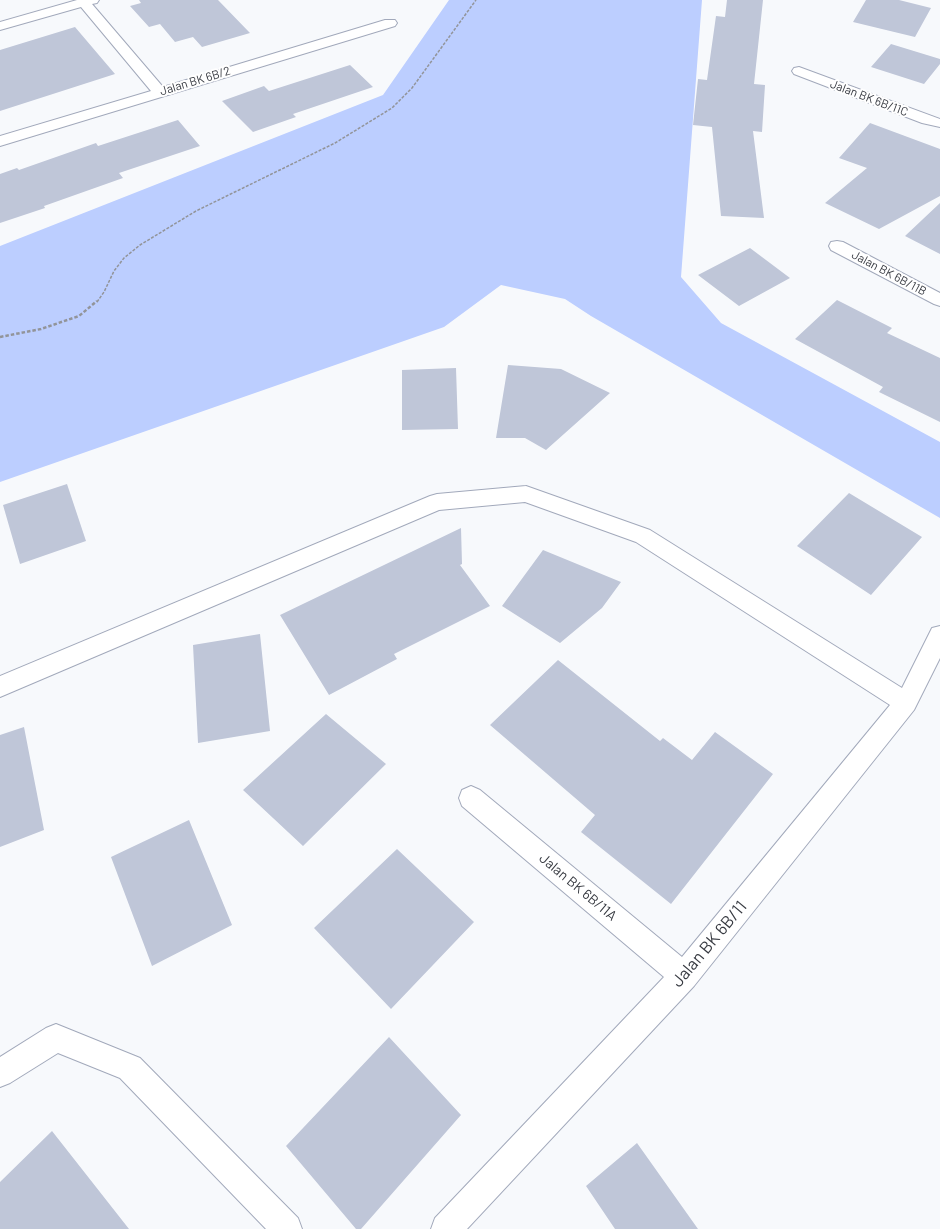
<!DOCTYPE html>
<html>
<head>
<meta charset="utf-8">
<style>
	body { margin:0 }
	canvas { display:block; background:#f7f9fc }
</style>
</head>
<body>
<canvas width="940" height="1229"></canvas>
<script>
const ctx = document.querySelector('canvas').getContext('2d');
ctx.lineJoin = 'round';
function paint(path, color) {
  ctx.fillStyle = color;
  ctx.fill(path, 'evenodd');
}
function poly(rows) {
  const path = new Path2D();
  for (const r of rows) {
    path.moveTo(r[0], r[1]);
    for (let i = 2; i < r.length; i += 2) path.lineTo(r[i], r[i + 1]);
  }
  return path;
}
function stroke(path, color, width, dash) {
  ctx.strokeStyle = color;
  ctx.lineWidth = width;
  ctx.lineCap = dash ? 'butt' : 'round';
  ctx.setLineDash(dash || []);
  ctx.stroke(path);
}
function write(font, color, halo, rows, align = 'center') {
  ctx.font = font + ' Barlow,sans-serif';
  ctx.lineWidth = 4;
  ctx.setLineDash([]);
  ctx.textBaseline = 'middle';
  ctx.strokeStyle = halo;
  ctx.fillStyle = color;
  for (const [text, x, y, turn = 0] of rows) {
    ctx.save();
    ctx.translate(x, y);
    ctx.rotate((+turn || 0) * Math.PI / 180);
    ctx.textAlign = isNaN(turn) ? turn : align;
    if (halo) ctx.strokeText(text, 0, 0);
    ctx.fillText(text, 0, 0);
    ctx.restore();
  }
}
const green = poly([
	[449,0,702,0,681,277,721,323,940,442,940,518,591,316,565,299,501,285,444,327,0,482,0,246,383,95]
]);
const building = poly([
	[139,0,218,0,250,33,202,47,193,37,175,42,160,24,149,27,130,6,141,3],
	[727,0,763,0,754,84,765,85,762,132,753,131,764,218,721,216,712,127,693,125,698,79,707,80,716,16,725,17],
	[866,0,899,0,931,8,915,37,853,22],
	[75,27,115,74,0,111,0,50],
	[891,44,940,59,940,64,924,84,871,67],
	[350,65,373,87,293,114,296,117,253,132,222,101,264,86,269,91],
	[178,120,200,146,119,173,123,178,44,206,45,208,0,223,0,174,17,168,19,170,96,143,98,146],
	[870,123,940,149,940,196,879,229,825,203,867,168,839,158],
	[940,203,940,254,905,236],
	[750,248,790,278,739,306,698,275],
	[837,300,892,328,887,333,940,358,940,422,879,392,883,387,795,339],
	[508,365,561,369,610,393,546,450,525,438,496,438],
	[456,368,458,429,402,430,402,370],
	[67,484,86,541,20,564,3,505],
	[849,493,922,537,871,595,797,546],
	[461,528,462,564,460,565,490,606,394,654,397,659,329,695,280,615],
	[543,550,621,582,602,608,560,643,502,606],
	[260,634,270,731,198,743,193,645],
	[558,660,660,741,663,738,692,760,715,732,773,774,671,904,581,832,595,815,490,725],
	[326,714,386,764,303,846,243,790],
	[24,727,44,830,0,847,0,735],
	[189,820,232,925,152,966,111,857],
	[397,849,474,922,391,1009,314,928],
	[389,1037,461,1115,361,1229,356,1229,286,1146],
	[52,1131,129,1229,0,1229,0,1182],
	[637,1143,698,1229,615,1229,586,1186]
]);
const pathFar1 = poly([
	[97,302,104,292,114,271,124,258,140,245,196,211,335,143,392,108,412,88,476,0]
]);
const path = poly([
	[0,337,41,329,79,316,97,301]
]);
const minor = poly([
	[77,0,99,0,97,3,92,4,163,87,385,20,395,20,397,23,395,26,0,146,0,136,151,91,81,7,0,30,0,22,77,0],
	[799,67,940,119,940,127,922,123,794,74,792,71,794,68,799,67],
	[837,241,843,242,940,293,940,306,934,304,831,250,829,246,831,242,837,241],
	[526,486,650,530,902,688,932,628,940,626,940,658,914,710,694,986,467,1229,431,1229,435,1218,664,977,462,806,459,798,462,790,471,786,480,790,682,957,890,705,636,542,525,502,439,510,0,697,0,676,430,496,437,494,526,486],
	[56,1024,140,1058,298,1218,302,1229,266,1229,120,1078,58,1053,10,1083,0,1087,0,1057,46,1028,56,1024]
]);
const farStreetnames = [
	["Jalan BK 6B/2",195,81,-17],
	["Jalan BK 6B/11C",869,98,21],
	["Jalan BK 6B/11B",889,273,28]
];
const streetNames = [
	["Jalan BK 6B/11A",578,887,40]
];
const nearStreetnames = [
	["Jalan BK 6B/11",709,944,-50]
];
paint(green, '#bcceff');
paint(building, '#bfc6d8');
stroke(minor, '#a2a9bb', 2);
stroke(pathFar1, '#929499', 1.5, [3, 1.5]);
stroke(path, '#929499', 2.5, [3.5, 2]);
paint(minor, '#fff');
write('12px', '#383b42', '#fff', farStreetnames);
write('14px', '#383b42', '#fff', streetNames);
write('17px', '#383b42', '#fff', nearStreetnames);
</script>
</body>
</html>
